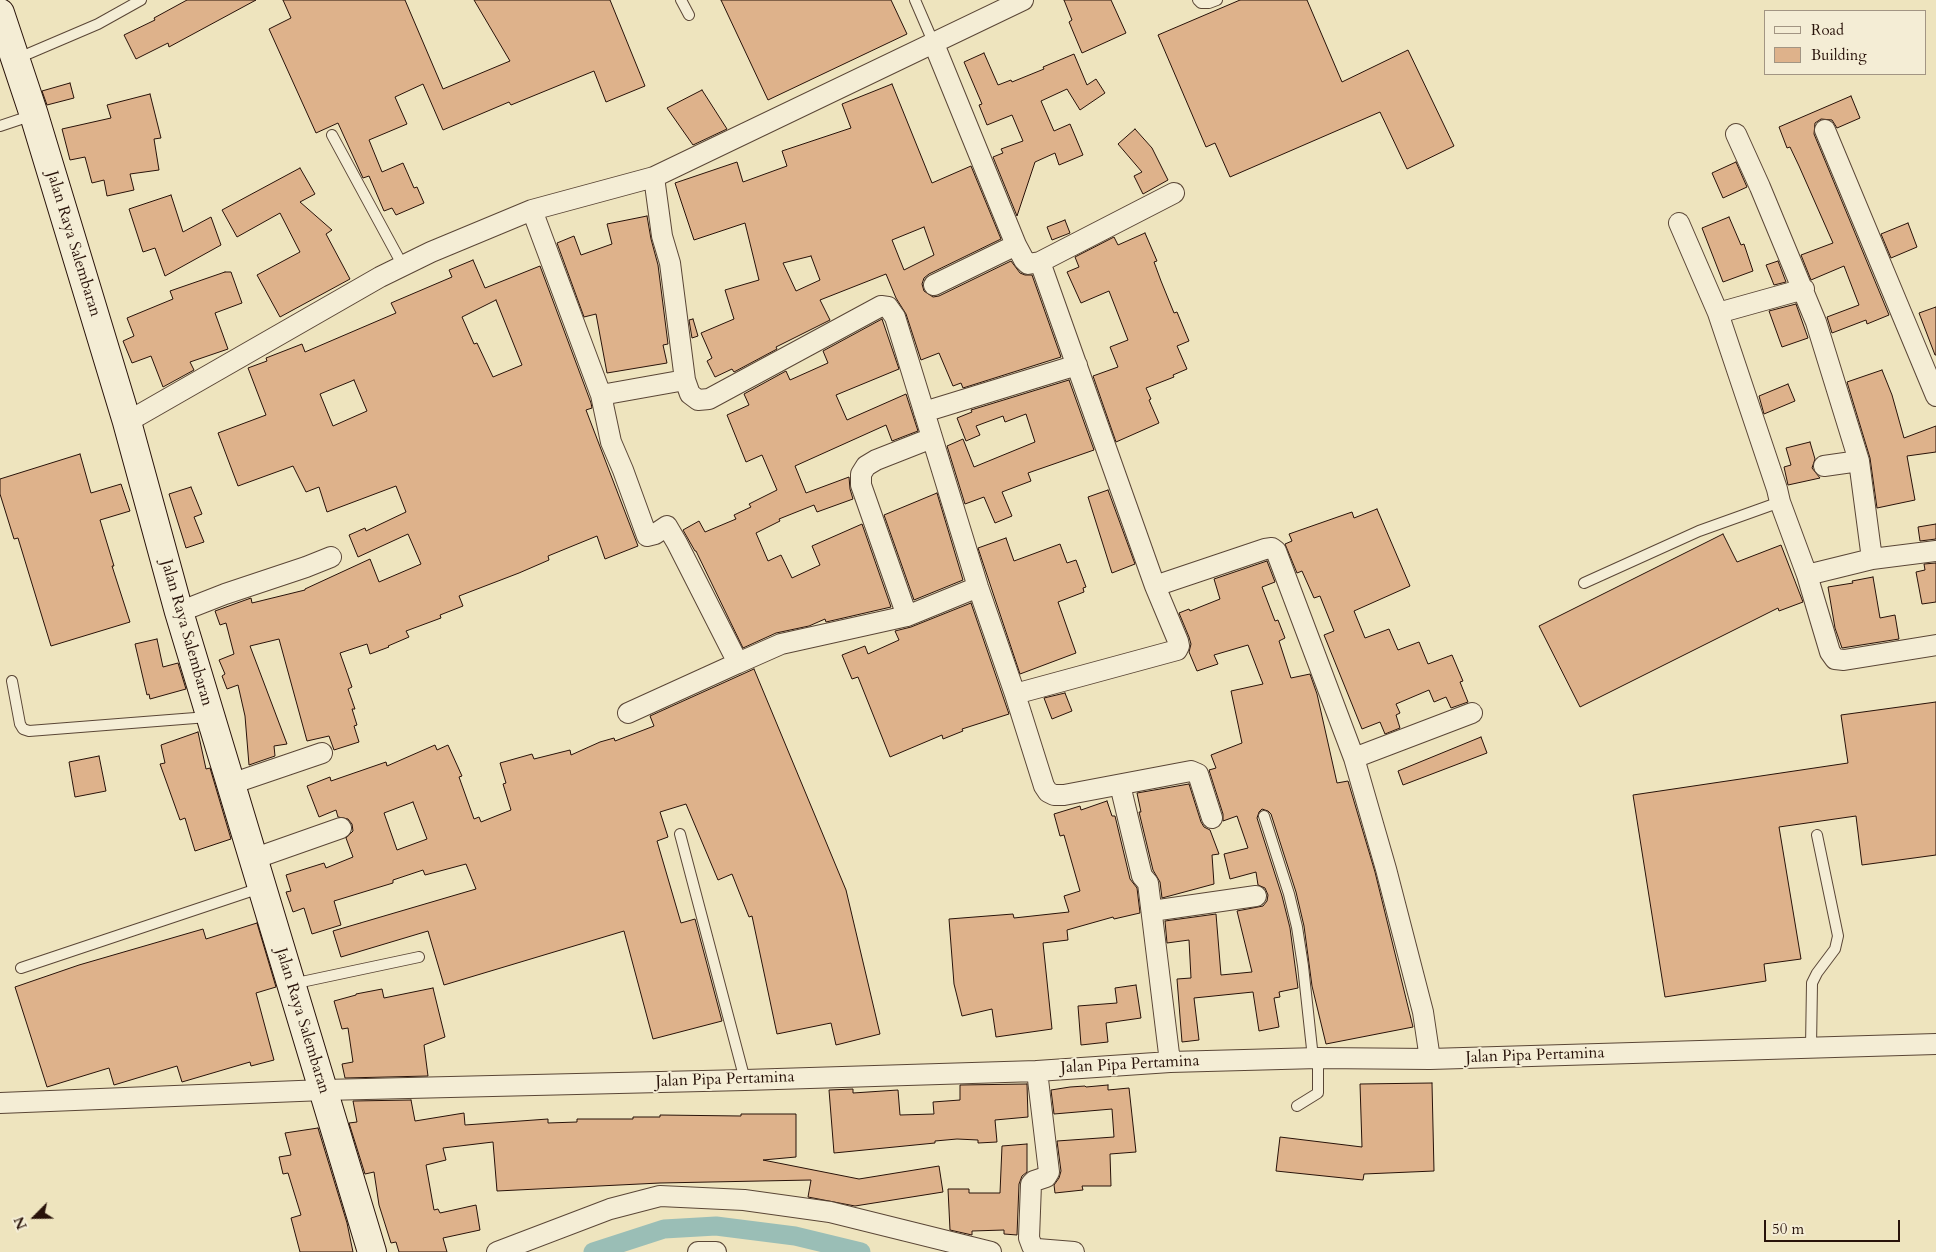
<!DOCTYPE html>
<html>
<head>
<meta charset="utf-8">
<style>
	body { margin:0 }
	#map { position:relative; width:1936px; height:1252px; overflow:hidden; background:#eee4be; font-family:Cardo,serif }
	canvas { display:block }
	.legend { position:absolute; left:1764px; top:10px; width:162px; height:65px; box-sizing:border-box; background:#f4edd5; border:1px solid #a29583; margin:0; padding:6px 9px; list-style:none; font-size:15px; color:#281209 }
	.legend li { display:flex; align-items:center; gap:10px; height:25px }
	.legend b { width:25px; border:1px solid #a29583 }
	.north { position:absolute; left:10px; top:1192px; width:50px; height:50px; -webkit-text-stroke:4px #f4edd5; paint-order:stroke; rotate:247deg; font-size:14px; font-weight:700; line-height:20px; text-align:center; color:#281209 }
	.north::after { content:''; display:block; margin:auto; width:18px; height:22px; background:#281209; clip-path:polygon(50% 0,100% 100%,50% 72%,0 100%) }
	.scale { position:absolute; left:1764px; top:1220px; width:136px; height:22px; box-sizing:border-box; border:2px solid #281209; border-top:0; padding-left:6px; font-size:15px; line-height:18px; white-space:nowrap; color:#281209; -webkit-text-stroke:4px #f4edd5; paint-order:stroke }
</style>
</head>
<body>
<div id="map">
<canvas width="1936" height="1252"></canvas>
<ul class="legend">
<li><b style="height:6px;background:#f4edd5"></b>Road</li>
<li><b style="height:14px;background:#deb28b"></b>Building</li>
</ul>
<div class="north">N</div>
<div class="scale">50 m</div>
</div>
<script>
const ctx = document.querySelector('canvas').getContext('2d');
ctx.lineJoin = 'round';
function poly(rows) {
  const path = new Path2D();
  for (const r of rows) {
    path.moveTo(r[0], r[1]);
    for (let i = 2; i < r.length; i += 2) path.lineTo(r[i], r[i + 1]);
  }
  return path;
}
function stroke(path, color, width, dash) {
  ctx.strokeStyle = color;
  ctx.lineWidth = width;
  ctx.lineCap = dash ? 'butt' : 'round';
  ctx.setLineDash(dash || []);
  ctx.stroke(path);
}
function paint(path, color) {
  ctx.fillStyle = color;
  ctx.fill(path, 'evenodd');
}
function write(font, color, halo, rows, align = 'center') {
  ctx.font = font + ' Cardo,serif';
  ctx.lineWidth = 4;
  ctx.setLineDash([]);
  ctx.textBaseline = 'middle';
  ctx.strokeStyle = halo;
  ctx.fillStyle = color;
  for (const [text, x, y, turn = 0] of rows) {
    ctx.save();
    ctx.translate(x, y);
    ctx.rotate((+turn || 0) * Math.PI / 180);
    ctx.textAlign = isNaN(turn) ? turn : align;
    if (halo) ctx.strokeText(text, 0, 0);
    ctx.fillText(text, 0, 0);
    ctx.restore();
  }
}
const canal = poly([
	[593,1252,664,1229,716,1226,795,1236,861,1252]
]);
const building = poly([
	[187,0,256,0,169,47,168,43,136,59,124,35,155,20,154,18,187,0],
	[283,0,405,0,443,89,510,61,474,0,610,0,645,86,606,102,594,71,511,105,509,102,443,130,423,84,395,97,407,124,369,140,382,172,403,163,414,188,417,187,424,203,396,215,392,208,384,211,369,176,363,178,338,123,316,133,269,29,291,18,283,0],
	[721,0,891,0,907,34,768,100,721,0],
	[1064,0,1111,0,1126,33,1082,53,1069,22,1072,20,1064,0],
	[1240,0,1307,0,1342,82,1408,50,1454,146,1407,169,1380,112,1230,177,1215,143,1206,147,1158,35,1240,0],
	[984,53,998,85,1011,80,1012,82,1044,69,1043,67,1074,54,1087,85,1096,79,1105,93,1080,110,1067,89,1041,101,1054,131,1070,124,1083,155,1059,165,1055,153,1035,162,1017,216,993,157,1003,153,1001,149,1023,141,1012,115,987,125,979,105,982,104,964,62,984,53],
	[70,83,74,98,47,105,42,91,70,83],
	[892,84,932,183,971,166,1001,239,929,274,924,278,922,284,924,291,933,297,939,296,1011,261,1020,273,1025,275,1032,275,1061,357,963,388,961,383,953,386,939,353,921,360,906,314,896,298,886,274,820,300,830,320,776,347,777,349,734,372,732,369,715,377,707,361,712,358,701,333,734,319,725,290,759,280,745,223,694,240,675,183,737,162,743,182,787,166,782,151,851,128,842,104,892,84],
	[924,227,934,255,904,270,892,240,924,227],
	[811,256,820,280,796,291,783,263,811,256],
	[702,90,727,129,693,145,667,108,702,90],
	[150,94,161,138,154,139,159,170,130,174,134,190,107,196,104,180,92,183,85,157,70,160,62,129,111,118,107,105,150,94],
	[1851,96,1860,118,1837,128,1832,120,1821,119,1815,123,1814,134,1889,315,1867,324,1866,320,1832,333,1827,317,1859,305,1844,266,1811,280,1801,255,1833,243,1799,166,1790,147,1787,148,1779,127,1851,96],
	[1135,129,1152,148,1168,180,1143,194,1134,176,1142,172,1118,144,1135,129],
	[1736,162,1747,187,1723,198,1712,173,1736,162],
	[300,168,315,194,300,202,332,230,326,234,350,279,280,317,257,275,300,252,280,213,237,237,222,210,300,168],
	[171,195,183,232,211,217,221,245,165,276,155,248,143,252,129,209,171,195],
	[647,216,651,239,658,265,668,344,663,345,667,363,607,373,596,314,584,317,557,243,574,236,581,255,612,244,607,224,647,216],
	[1729,217,1741,245,1744,244,1753,271,1723,282,1702,228,1729,217],
	[1065,220,1070,233,1052,240,1047,227,1065,220],
	[1908,223,1917,247,1891,258,1881,234,1908,223],
	[1145,233,1157,261,1154,262,1161,281,1174,313,1177,312,1189,341,1177,346,1187,369,1173,375,1174,377,1146,388,1151,399,1149,400,1159,423,1116,442,1093,376,1118,367,1110,347,1128,340,1109,291,1081,303,1067,272,1079,267,1075,257,1114,237,1118,245,1145,233],
	[473,260,485,288,540,266,591,403,592,408,586,410,638,546,605,559,597,536,548,556,549,560,519,573,459,596,463,606,440,615,441,618,406,631,409,637,388,646,389,647,370,654,367,644,340,653,352,687,348,689,355,709,352,709,357,725,354,726,359,742,334,750,329,736,307,741,279,639,250,646,287,744,274,746,275,756,249,765,245,716,238,685,227,689,222,676,225,674,219,660,234,654,226,623,220,625,215,611,251,598,252,603,305,590,305,589,370,559,379,582,421,564,408,534,358,557,349,535,365,528,366,531,406,512,396,486,327,512,319,487,306,492,293,466,238,486,218,433,266,415,248,368,267,361,266,358,302,344,305,352,396,313,391,303,452,277,449,270,473,260],
	[496,300,522,365,493,377,477,343,474,344,462,317,496,300],
	[354,380,367,411,333,426,320,394,354,380],
	[1778,261,1786,282,1774,285,1766,265,1778,261],
	[225,272,231,272,242,303,215,313,228,349,190,362,194,370,163,387,151,356,132,363,123,341,134,336,127,318,173,299,170,291,225,272],
	[1796,304,1808,338,1782,347,1769,311,1796,304],
	[1936,307,1936,355,1935,355,1919,313,1936,307],
	[693,319,698,336,692,338,689,320,693,319],
	[882,319,899,369,836,395,847,420,906,394,918,431,892,441,886,425,795,466,806,493,849,477,850,489,853,499,817,512,814,505,779,519,780,521,756,533,768,561,781,555,792,578,820,565,812,546,862,524,891,607,826,622,825,619,809,626,776,633,743,648,696,551,695,551,683,530,699,521,705,532,736,519,734,515,751,507,749,504,777,490,762,455,746,462,727,415,749,405,744,394,786,371,790,380,828,363,823,351,882,319],
	[1882,370,1892,395,1904,438,1936,426,1936,452,1907,456,1915,500,1877,508,1870,458,1847,382,1882,370],
	[1069,380,1094,450,1028,473,1031,481,1002,492,1012,516,995,523,984,497,965,504,947,446,963,439,974,467,1035,442,1026,414,1005,422,1003,416,976,426,980,435,966,441,957,418,972,412,971,410,1069,380],
	[1788,384,1795,401,1764,414,1759,396,1788,384],
	[1810,442,1815,459,1812,468,1820,478,1788,485,1784,467,1791,465,1786,448,1810,442],
	[80,454,91,493,121,484,130,511,100,520,114,566,112,566,130,622,51,646,18,538,14,539,0,494,0,479,80,454],
	[191,487,202,514,194,517,204,542,186,548,169,494,191,487],
	[1108,490,1135,564,1112,573,1088,497,1108,490],
	[937,493,963,580,914,600,884,515,937,493],
	[1377,509,1410,586,1354,611,1365,638,1389,629,1398,650,1419,642,1428,664,1452,655,1463,681,1460,682,1468,702,1451,708,1446,697,1434,702,1429,690,1396,704,1400,713,1396,715,1400,728,1385,734,1380,722,1362,729,1324,635,1334,631,1320,596,1314,598,1302,571,1297,573,1285,544,1292,541,1289,534,1352,512,1354,518,1377,509],
	[1936,524,1936,539,1920,541,1918,527,1936,524],
	[1723,534,1737,562,1781,545,1803,602,1779,611,1778,608,1580,707,1539,626,1723,534],
	[1006,538,1014,561,1060,544,1067,563,1076,560,1086,587,1083,588,1084,592,1058,602,1076,653,1020,674,978,548,1006,538],
	[1267,561,1275,582,1262,587,1275,621,1278,620,1285,638,1279,641,1291,678,1310,674,1317,694,1337,783,1348,781,1375,872,1413,1027,1326,1044,1312,986,1304,926,1296,892,1271,814,1268,811,1262,809,1259,812,1257,818,1282,896,1290,928,1298,988,1279,992,1280,997,1274,998,1279,1027,1259,1031,1253,992,1194,998,1199,1040,1182,1042,1177,979,1191,978,1189,940,1167,943,1165,921,1216,914,1221,975,1252,972,1237,911,1263,906,1267,901,1268,895,1265,888,1258,885,1256,872,1230,879,1224,854,1248,848,1237,816,1223,821,1223,814,1209,770,1216,768,1211,755,1242,743,1231,691,1263,684,1248,645,1214,655,1218,664,1197,671,1189,652,1191,644,1189,637,1179,613,1189,609,1190,611,1220,599,1214,579,1267,561],
	[1936,563,1936,602,1922,604,1916,572,1925,570,1924,564,1936,563],
	[1873,577,1880,618,1895,615,1899,639,1842,648,1835,628,1828,587,1853,583,1852,581,1873,577],
	[971,603,1009,714,962,729,963,731,943,739,942,735,890,757,858,677,852,679,842,655,865,646,868,654,899,640,895,631,911,627,971,603],
	[157,639,163,667,178,663,186,689,150,699,149,694,147,695,135,644,157,639],
	[754,669,846,890,880,1034,836,1045,831,1023,777,1034,752,916,749,917,732,874,718,880,686,804,660,812,668,837,657,841,681,923,695,919,722,1021,653,1039,624,931,444,985,428,931,341,957,333,931,476,889,466,864,425,875,423,870,393,880,393,883,334,901,341,925,312,934,304,908,293,912,286,892,291,891,286,875,324,863,326,868,353,857,346,838,353,831,352,824,348,819,338,817,336,810,319,817,307,786,330,777,331,781,386,762,387,766,435,745,437,750,448,745,462,776,459,777,474,819,479,817,481,822,511,810,503,784,506,783,500,763,532,754,534,759,570,750,571,755,600,742,614,738,615,741,654,726,650,716,754,669],
	[413,802,427,839,397,850,384,813,413,802],
	[1065,693,1072,711,1052,719,1044,698,1065,693],
	[1936,702,1936,855,1862,865,1856,816,1779,827,1801,959,1764,964,1766,981,1665,997,1633,795,1848,763,1841,715,1936,702],
	[198,732,206,769,210,768,231,839,195,851,185,818,180,820,160,764,165,763,161,745,198,732],
	[1481,737,1487,753,1403,785,1398,771,1481,737],
	[99,756,106,791,75,797,69,762,99,756],
	[1189,784,1201,822,1204,827,1210,830,1219,854,1212,855,1214,884,1162,898,1160,882,1153,870,1139,812,1141,812,1137,793,1189,784],
	[1107,801,1112,816,1115,816,1130,879,1137,888,1140,913,1114,919,1113,917,1067,930,1068,940,1043,943,1052,1029,996,1037,992,1009,962,1016,954,984,949,919,1013,914,1014,918,1069,912,1064,896,1080,891,1064,835,1060,836,1054,814,1080,806,1081,810,1107,801],
	[257,923,276,987,256,993,274,1060,251,1066,250,1062,182,1082,177,1066,114,1085,109,1068,47,1087,15,987,79,965,203,929,206,939,257,923],
	[1136,985,1141,1018,1106,1023,1108,1042,1081,1045,1078,1006,1117,1003,1115,988,1136,985],
	[433,988,445,1037,424,1045,428,1076,345,1078,342,1064,353,1062,348,1028,342,1029,334,1001,356,995,356,994,382,989,384,998,433,988],
	[1432,1083,1434,1171,1364,1174,1363,1180,1276,1171,1280,1137,1362,1147,1360,1084,1432,1083],
	[1027,1084,1028,1117,995,1120,997,1142,978,1143,978,1140,957,1139,935,1141,935,1143,834,1153,829,1090,853,1089,853,1093,898,1090,900,1115,934,1114,933,1102,960,1100,960,1085,1027,1084],
	[1108,1085,1108,1090,1129,1088,1136,1152,1110,1154,1111,1186,1082,1186,1083,1190,1055,1193,1054,1185,1059,1178,1061,1171,1057,1141,1114,1137,1112,1109,1054,1114,1051,1090,1070,1087,1085,1086,1086,1087,1108,1085],
	[411,1100,415,1121,464,1113,465,1125,548,1119,548,1123,577,1122,577,1119,633,1119,633,1117,660,1117,660,1115,741,1116,741,1114,796,1114,796,1157,763,1160,859,1179,939,1166,943,1192,855,1206,808,1197,811,1180,660,1183,497,1191,493,1142,443,1148,446,1160,426,1165,434,1210,438,1209,440,1213,476,1205,480,1230,443,1238,447,1252,399,1252,396,1242,391,1243,379,1205,374,1172,365,1174,349,1123,357,1122,353,1101,411,1100],
	[318,1128,347,1223,353,1252,300,1252,291,1218,301,1215,288,1173,283,1174,279,1157,291,1155,285,1133,318,1128],
	[1027,1144,1027,1172,1022,1176,1019,1184,1017,1235,1004,1234,1004,1230,972,1231,972,1235,950,1230,948,1189,969,1189,969,1193,1000,1193,1002,1146,1027,1144]
]);
const service = poly([
	[681,0,689,15],
	[915,0,934,44],
	[1198,0,1201,3,1209,3,1217,0],
	[16,59,98,24,141,0],
	[0,126,33,115],
	[332,135,403,266],
	[1584,583,1699,531,1780,502],
	[12,681,20,724,23,729,29,731,208,717],
	[1264,816,1289,894,1297,927,1303,966,1313,1058],
	[680,834,745,1080],
	[21,968,260,888],
	[292,984,419,957],
	[1811,1047,1812,983,1817,973,1835,949,1838,936,1817,835],
	[1297,1106,1318,1093,1318,1058]
]);
const minor = poly([
	[934,44,1016,245,1024,260,1028,264,1040,262,1155,586],
	[1825,130,1936,396],
	[1736,134,1760,187,1816,322,1859,461,1872,559],
	[654,177,662,236,670,263,685,380,690,394,698,400,709,399,881,306,888,307,895,317,978,587,1015,694,1044,786,1048,792,1054,795,1064,795,1191,771,1198,774,1212,818],
	[532,210,601,395,611,442,623,470,647,536,655,534,667,526,677,543,738,663,781,644,907,616,978,587],
	[1679,223,1718,313,1777,489,1780,502,1807,575,1830,652,1835,659,1844,660,1936,645],
	[1040,262,1174,193],
	[934,285,1016,245],
	[1718,313,1804,289],
	[601,395,685,380],
	[924,412,1077,365],
	[127,422,380,277,431,252,532,210,654,177,1023,0],
	[1824,466,1859,461],
	[1807,575,1872,559,1936,551],
	[179,612,225,594,306,567,331,557],
	[907,616,861,485,861,474,866,466,876,460,932,438],
	[1015,694,1177,650,1179,646,1178,641,1155,586,1265,549,1272,548,1276,551,1354,758,1386,869,1423,1012,1430,1059],
	[628,713,738,663],
	[1354,758,1472,713],
	[231,784,322,753],
	[1120,785,1142,876,1148,883,1170,1062],
	[253,859,341,828],
	[1152,911,1256,896],
	[1037,1071,1049,1172,1046,1177,1034,1181,1031,1184,1029,1238,1032,1246,1037,1249,1074,1252],
	[0,1103,324,1090,745,1080,1037,1071,1170,1062,1318,1058,1430,1059,1936,1044],
	[497,1252,610,1209,660,1196,744,1200,830,1212,991,1252],
	[698,1252,716,1252]
]);
const secondary = poly([
	[0,13,34,115,127,422,179,612,372,1252]
]);
const streetNames = [
	["Jalan Raya Salembaran",73,244,73],
	["Jalan Raya Salembaran",186,633,74],
	["Jalan Raya Salembaran",302,1021,73],
	["Jalan Pipa Pertamina",1535,1056,-2],
	["Jalan Pipa Pertamina",1130,1065,-3],
	["Jalan Pipa Pertamina",725,1080,-2]
];
stroke(canal, '#9abeb6', 19);
paint(building, '#deb28b');
stroke(building, '#281209', 1);
stroke(service, '#5a4636', 12);
stroke(minor, '#5a4636', 22);
stroke(secondary, '#281209', 30);
stroke(service, '#f4edd5', 10);
stroke(minor, '#f4edd5', 20);
stroke(secondary, '#f4edd5', 28);
write('16px', '#281209', '#f4edd5', streetNames);
</script>
</body>
</html>
